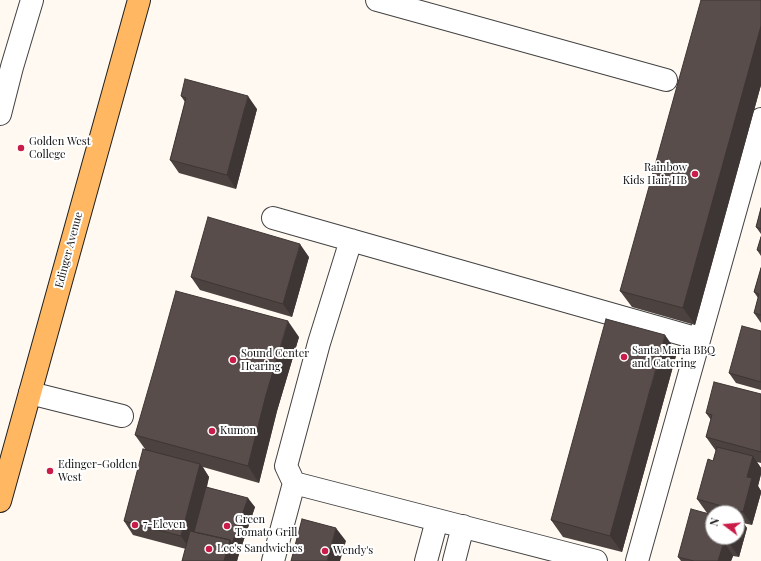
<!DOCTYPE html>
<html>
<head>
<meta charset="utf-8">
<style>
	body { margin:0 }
	#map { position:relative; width:761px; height:561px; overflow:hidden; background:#fff9f1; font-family:"Playfair Display",serif }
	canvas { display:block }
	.north { position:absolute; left:705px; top:505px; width:40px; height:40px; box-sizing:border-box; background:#fff; border:1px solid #9f9f9f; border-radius:50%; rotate:286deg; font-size:11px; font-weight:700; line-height:16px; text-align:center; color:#0f0f0f }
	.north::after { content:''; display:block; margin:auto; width:14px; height:18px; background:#ca1c48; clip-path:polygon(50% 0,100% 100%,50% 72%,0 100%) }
</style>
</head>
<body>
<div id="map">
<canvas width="761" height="561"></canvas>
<div class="north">N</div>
</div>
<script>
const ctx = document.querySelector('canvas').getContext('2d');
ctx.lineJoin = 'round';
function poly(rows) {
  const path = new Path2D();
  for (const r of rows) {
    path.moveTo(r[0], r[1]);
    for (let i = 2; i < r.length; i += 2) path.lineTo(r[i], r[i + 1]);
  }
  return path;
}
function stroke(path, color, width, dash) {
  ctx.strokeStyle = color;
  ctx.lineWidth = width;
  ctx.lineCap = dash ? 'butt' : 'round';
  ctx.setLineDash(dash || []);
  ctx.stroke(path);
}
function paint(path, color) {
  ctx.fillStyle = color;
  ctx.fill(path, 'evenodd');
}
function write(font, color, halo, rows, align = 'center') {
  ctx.font = font + ' "Playfair Display",serif';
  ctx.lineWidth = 4;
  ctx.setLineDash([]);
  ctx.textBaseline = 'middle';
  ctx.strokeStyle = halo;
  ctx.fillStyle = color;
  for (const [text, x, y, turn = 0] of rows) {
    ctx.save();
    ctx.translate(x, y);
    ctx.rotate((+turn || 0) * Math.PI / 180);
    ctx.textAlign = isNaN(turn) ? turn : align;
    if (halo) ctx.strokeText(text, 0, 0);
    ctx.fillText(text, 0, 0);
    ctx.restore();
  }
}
const minor = poly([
	[377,0,666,80],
	[0,114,12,67,32,0],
	[273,218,699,339],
	[30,393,122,416],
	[294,483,596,561],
	[273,561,294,483,286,466,319,343,351,240],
	[426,561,437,520],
	[454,561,463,526],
	[637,561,761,119]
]);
const major = poly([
	[0,501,139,0]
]);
const wall = poly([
	[761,0,761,85,695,325,632,307,620,291],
	[181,96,257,109,236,189,179,173,170,160,185,102],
	[761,208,761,234,756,227],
	[761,237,761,256,757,250],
	[309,257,292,317,200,290,191,277],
	[761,268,761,323,754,313,758,298,754,292],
	[761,331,761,390,736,383,729,373],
	[299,337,277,411,259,483,203,467,209,477,207,487,255,507,239,554,237,561,182,561,186,549,133,535,124,521,145,449,135,435],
	[677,352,622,552,563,537,551,520],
	[761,394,761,463,757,462,761,468,761,474,758,486,761,491,761,493,752,525,743,523,747,528,739,557,733,556,731,561,681,561,678,557,737,537,737,513,713,513,713,514,707,513,697,499,713,461,716,451,706,437,711,420,706,413]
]);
const shadedWall = poly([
	[761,26,761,85,695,325,683,308],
	[248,96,257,109,236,189,227,175],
	[300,244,309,257,292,317,283,304],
	[288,321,299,337,277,411,259,483,248,466,266,395],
	[665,335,677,352,622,552,610,536],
	[753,456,761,468,761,474,758,486,761,491,761,493,752,525,743,512,747,477],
	[200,464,209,477,190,550,181,536],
	[248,498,255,507,239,554,237,561,224,561,230,540],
	[738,515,747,528,739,557,730,544,732,537,737,537,737,517],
	[336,528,346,541,340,561,327,561],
	[724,542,733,556,731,561,718,561]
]);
const building = poly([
	[701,0,761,0,761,26,683,308,620,291,701,0],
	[185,79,248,96,227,175,170,160,186,98,181,96,185,79],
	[761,208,761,229,756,227,761,208],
	[208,217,300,244,283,304,191,277,208,217],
	[761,237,761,251,757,250,761,237],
	[761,268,761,315,754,313,759,294,754,292,761,268],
	[176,291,288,321,266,395,248,466,135,435,155,366,176,291],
	[606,319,665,335,610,536,551,520,606,319],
	[742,326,761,331,761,382,729,373,742,326],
	[714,382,761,394,761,452,706,437,712,415,706,413,714,382],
	[717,447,753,456,747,477,752,478,743,512,697,499,708,459,713,461,717,447],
	[143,449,200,464,181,536,124,521,143,449],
	[206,487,248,498,232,544,230,540,194,532,206,487],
	[691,509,713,515,713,537,732,537,730,544,724,542,718,561,694,561,678,557,691,509],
	[715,509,731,513,714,513,715,509],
	[302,519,336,528,327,561,291,561,302,519],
	[190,531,230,540,224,561,182,561,190,531]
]);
const markers = [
	[21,148,4,"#ca1c48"],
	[695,174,4,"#ca1c48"],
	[624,357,4,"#ca1c48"],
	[233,360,4,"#ca1c48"],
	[212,431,4,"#ca1c48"],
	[50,471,4,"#ca1c48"],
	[135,525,4,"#ca1c48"],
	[227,526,4,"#ca1c48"],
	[209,549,4,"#ca1c48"],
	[325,551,4,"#ca1c48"]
];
const poiNames = [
	["Golden West",29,142],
	["College",29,155],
	["Rainbow",687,168,"right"],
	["Kids Hair HB",687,181,"right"],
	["Santa Maria BBQ",632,351],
	["and Catering",632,364],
	["Sound Center",241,354],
	["Hearing",241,367],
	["Kumon",220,431],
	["Edinger-Golden",58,465],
	["West",58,478],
	["Green",235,520],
	["Tomato Grill",235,533],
	["7-Eleven",143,525],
	["Lee's Sandwiches",217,549],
	["Wendy's",333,551]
];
const streetNames = [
	["Edinger Avenue",69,250,-75]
];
stroke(minor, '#424242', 24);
stroke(major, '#202020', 24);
stroke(minor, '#fff', 22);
stroke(major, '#ffb861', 22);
paint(wall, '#4c4240');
paint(shadedWall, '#3e3634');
paint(building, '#584d4a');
stroke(building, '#3e3634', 1);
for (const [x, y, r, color] of markers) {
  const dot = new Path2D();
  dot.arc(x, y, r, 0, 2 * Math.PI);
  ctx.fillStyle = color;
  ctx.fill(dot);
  stroke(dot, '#fff', 1.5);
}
write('11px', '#0f0f0f', '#fff', poiNames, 'left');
write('11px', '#0f0f0f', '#fff', streetNames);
</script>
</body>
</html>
